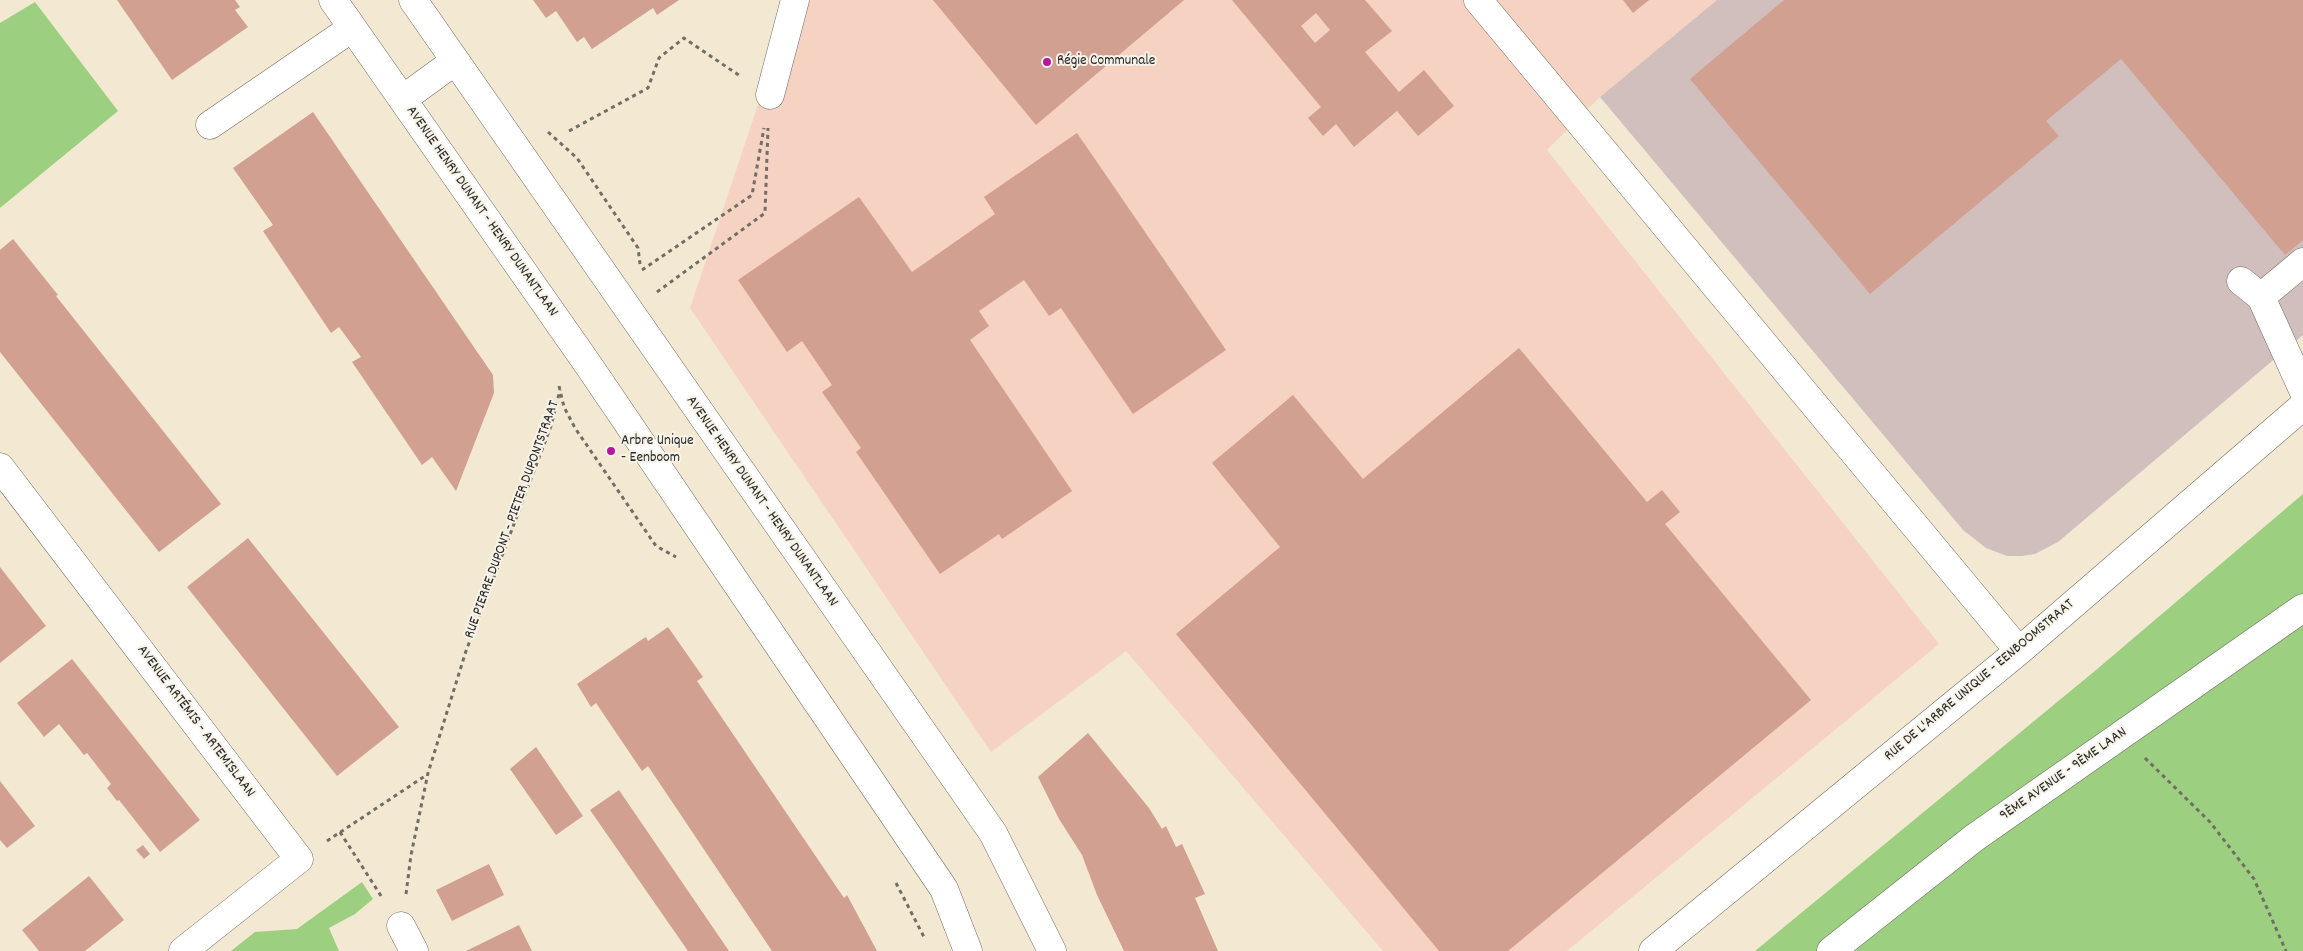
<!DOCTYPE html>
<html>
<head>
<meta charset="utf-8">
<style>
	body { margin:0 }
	canvas { display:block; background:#f3e9d3 }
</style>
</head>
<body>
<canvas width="2303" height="951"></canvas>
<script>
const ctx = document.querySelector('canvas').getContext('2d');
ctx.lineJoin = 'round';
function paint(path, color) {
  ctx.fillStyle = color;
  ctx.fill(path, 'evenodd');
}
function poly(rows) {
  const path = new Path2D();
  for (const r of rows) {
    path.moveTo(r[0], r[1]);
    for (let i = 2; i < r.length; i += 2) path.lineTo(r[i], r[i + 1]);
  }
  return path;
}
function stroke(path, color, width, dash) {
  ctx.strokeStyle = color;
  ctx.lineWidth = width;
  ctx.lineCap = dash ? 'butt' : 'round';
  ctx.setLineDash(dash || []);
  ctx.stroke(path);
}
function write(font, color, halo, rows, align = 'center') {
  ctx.font = font + ' Dekko,sans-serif';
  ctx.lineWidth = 4;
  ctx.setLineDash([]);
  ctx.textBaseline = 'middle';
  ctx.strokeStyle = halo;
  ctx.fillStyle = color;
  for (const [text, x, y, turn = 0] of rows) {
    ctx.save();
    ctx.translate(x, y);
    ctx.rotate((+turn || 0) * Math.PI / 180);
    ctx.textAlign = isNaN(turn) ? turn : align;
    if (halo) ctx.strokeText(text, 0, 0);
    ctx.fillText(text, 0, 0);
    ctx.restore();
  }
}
const built = poly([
	[793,0,1717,0,1600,97,1547,150,1939,644,1567,951,1383,951,1126,651,991,752,690,308]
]);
const industrial = poly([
	[1717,0,2303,0,2303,335,2058,542,2035,554,2022,556,2007,556,1986,548,1963,530,1600,97]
]);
const green = poly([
	[35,2,118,111,0,208,0,23],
	[2303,494,2303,951,1755,951,2096,670],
	[362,882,373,899,355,914,329,928,339,951,231,951,255,932,297,929]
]);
const building = poly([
	[117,0,235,0,240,7,235,10,248,27,172,80],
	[533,0,679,0,657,15,653,8,592,49,584,37,577,42,556,11,546,18],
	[933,0,1184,0,1036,125],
	[1232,0,1365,0,1392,31,1365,52,1399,92,1424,70,1454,106,1418,136,1397,111,1354,147,1336,124,1323,136,1308,118,1321,107],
	[1316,13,1330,30,1315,43,1301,26],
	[1623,0,1649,0,1633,13],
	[1784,0,2303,0,2303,240,2285,255,2121,59,2046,121,2059,136,1870,294,1690,79],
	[313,112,493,375,494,393,456,491,432,457,422,465,352,362,361,357,339,327,331,333,263,231,273,225,233,168],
	[1077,133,1226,350,1133,414,1061,308,1049,316,1024,280,979,311,989,326,970,340,1072,491,1002,539,999,534,940,574,856,452,861,448,822,392,832,385,802,341,787,352,738,280,859,197,912,272,995,214,984,197],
	[13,239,58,295,56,296,221,504,159,552,0,352,0,250],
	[1519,348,1647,502,1662,490,1680,512,1665,524,1811,700,1508,951,1439,951,1176,634,1280,547,1212,463,1293,395,1363,479],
	[248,538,399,727,337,776,187,587],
	[0,567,46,626,0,663],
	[668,627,703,677,697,681,844,898,847,895,877,951,772,951,648,766,642,771,596,703,591,707,577,684,644,638,646,637,648,641],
	[72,659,200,820,160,852,119,800,117,801,107,788,111,784,87,753,84,755,59,724,44,737,17,703],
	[1088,733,1149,808,1162,829,1166,826,1176,847,1182,844,1205,894,1195,898,1218,951,1124,951,1097,895,1082,855,1059,819,1038,777],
	[536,747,583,816,556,835,510,769],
	[0,781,35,826,7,848,0,840],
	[619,790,729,951,688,951,590,810],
	[143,845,150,854,144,859,136,850],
	[489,864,504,895,452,921,436,890],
	[89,876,124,920,85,951,39,951,22,930],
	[519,925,532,951,466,951]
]);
const path = poly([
	[569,131,648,88,659,58,684,38,740,76],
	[548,132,577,158,638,248,640,264],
	[642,270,752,195,764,128],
	[657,292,765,213,768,128],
	[559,386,564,407,575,428,656,546,676,557],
	[2145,758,2210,822,2254,879,2286,951],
	[340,832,383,899],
	[327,841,428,774],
	[896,883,924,937],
	[406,894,411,855,428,773,466,651,551,426,560,390]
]);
const minor = poly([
	[333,0,589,366,944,889,968,951],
	[413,0,993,833,1052,951],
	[1478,0,2019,651],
	[770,95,795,0],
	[403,99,455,61],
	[210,125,352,28],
	[2303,262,2261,297,2303,390],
	[2241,281,2261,297],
	[0,467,299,859,183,951],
	[401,926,414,951],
	[1653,951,2019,651,2303,406],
	[1831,951,1974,838,2303,608]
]);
const markers = [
	[1047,62,5,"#b5179e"],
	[611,451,5,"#b5179e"]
];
const poiNames = [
	["Régie Communale",1057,62],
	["Arbre Unique",621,442],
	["- Eenboom",621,459]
];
const streetNames = [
	["AVENUE HENRY DUNANT - HENRY DUNANTLAAN",481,212,55],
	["AVENUE HENRY DUNANT - HENRY DUNANTLAAN",761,502,55],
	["RUE PIERRE DUPONT - PIETER DUPONTSTRAAT",513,520,-70],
	["RUE DE L'ARBRE UNIQUE - EENBOOMSTRAAT",1980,681,-40],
	["AVENUE ARTÉMIS - ARTEMISLAAN",195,722,53],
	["9ÈME AVENUE - 9ÈME LAAN",2064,775,-35]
];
paint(built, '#f5d2c2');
paint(industrial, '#d1bfbd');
paint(green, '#9ccf7f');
paint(building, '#d2a090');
stroke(minor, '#716e66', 29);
stroke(path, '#716e66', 3, [4, 4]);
stroke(minor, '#fff', 28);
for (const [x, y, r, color] of markers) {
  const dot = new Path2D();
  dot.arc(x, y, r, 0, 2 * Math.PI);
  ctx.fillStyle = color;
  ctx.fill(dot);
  stroke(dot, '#f7f3e8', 2);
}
write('15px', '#2b2b2b', '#f7f3e8', poiNames, 'left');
write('15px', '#2b2b2b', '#f7f3e8', streetNames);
</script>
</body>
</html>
